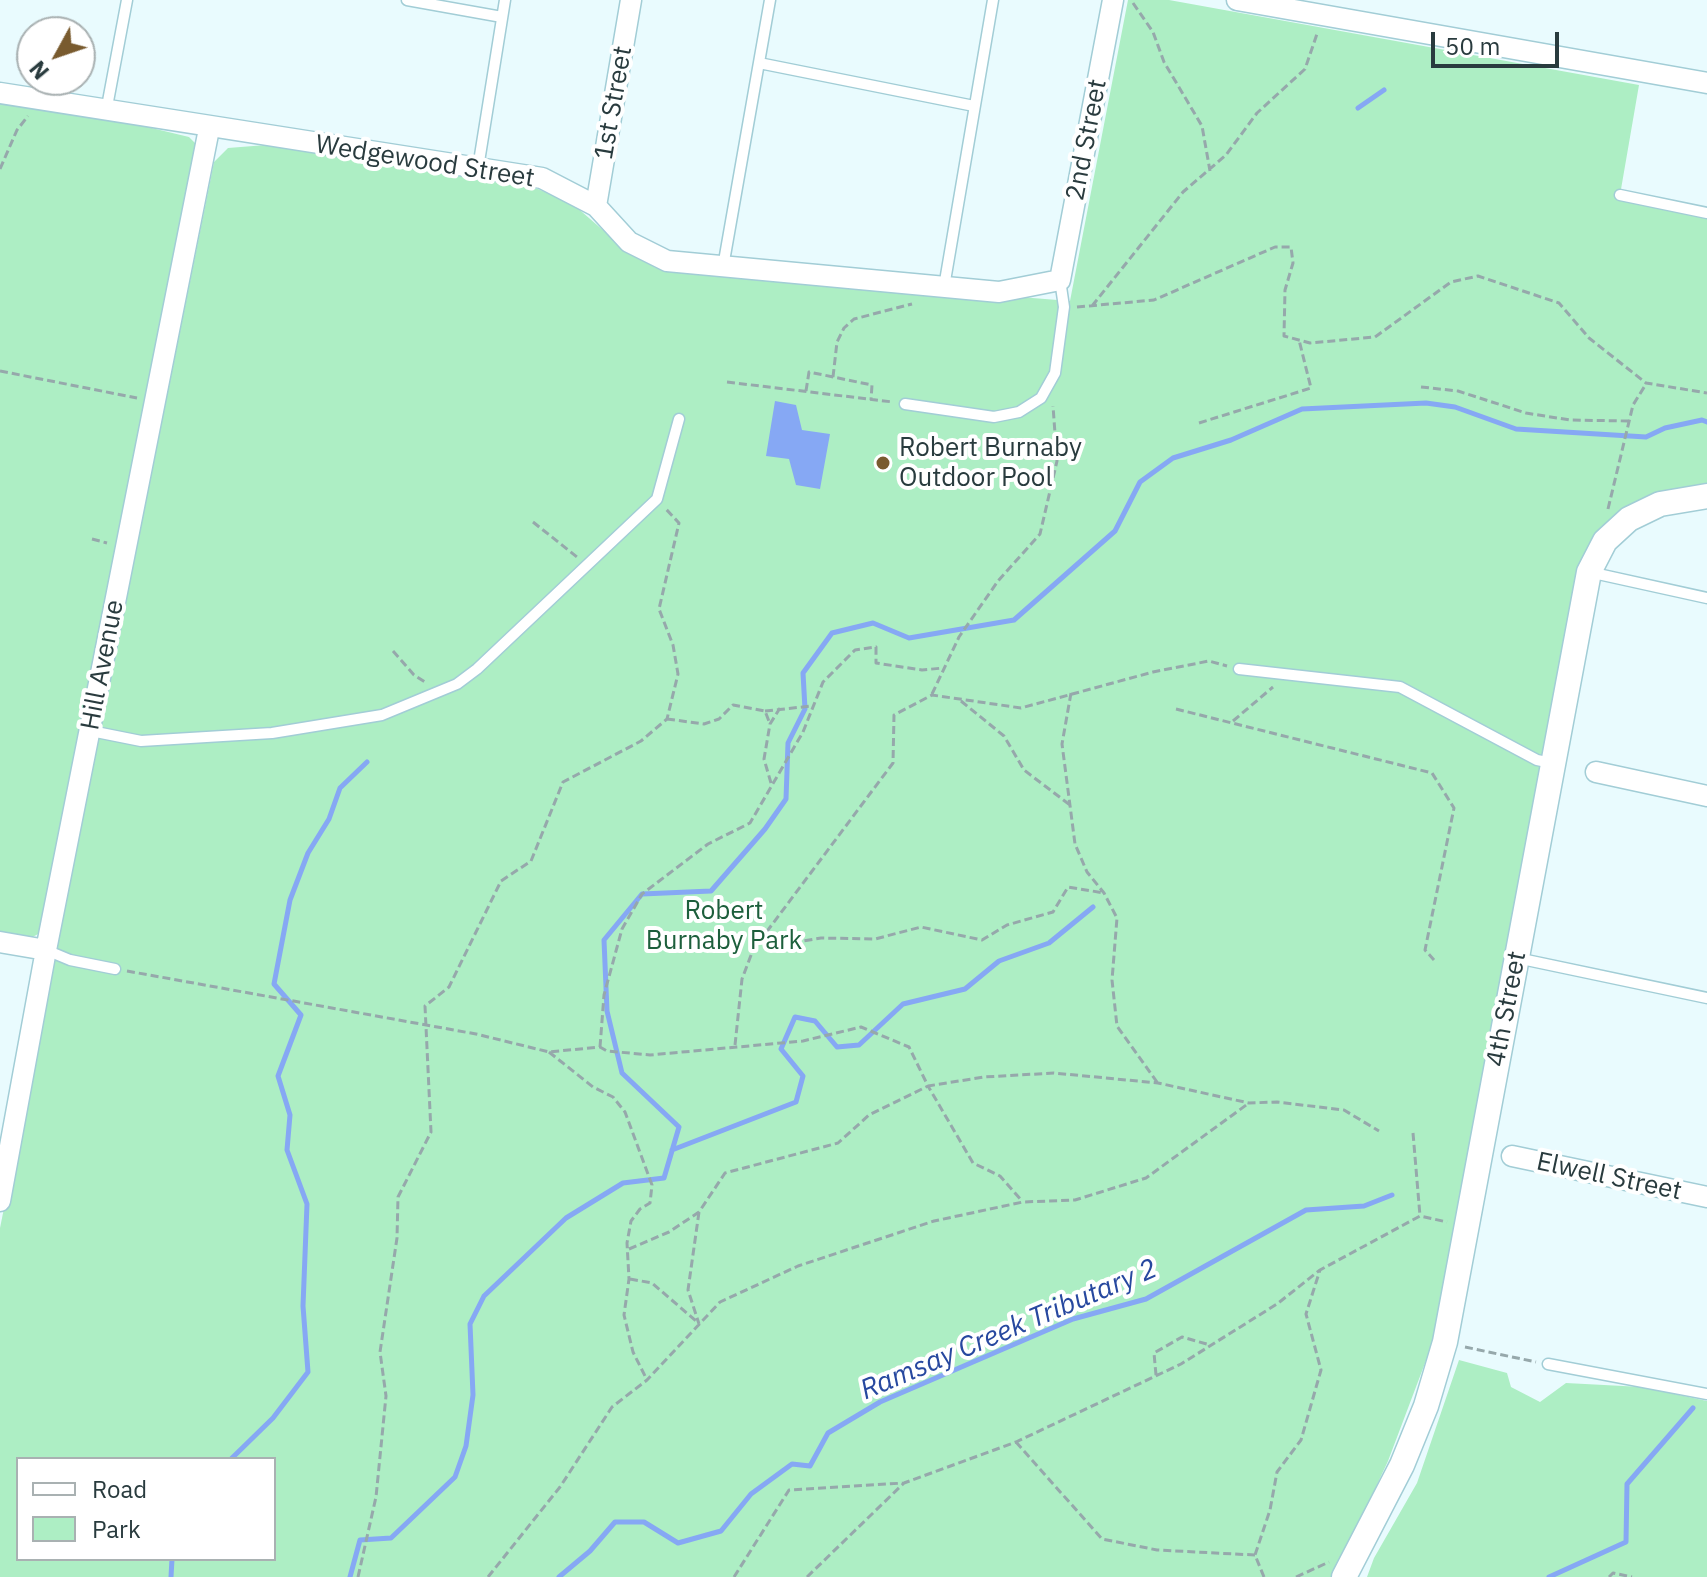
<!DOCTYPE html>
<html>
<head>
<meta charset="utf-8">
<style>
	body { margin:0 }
	#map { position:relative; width:1707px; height:1577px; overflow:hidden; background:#e9fbfe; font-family:"IBM Plex Sans",sans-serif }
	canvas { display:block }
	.legend { position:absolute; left:16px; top:1457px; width:260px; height:104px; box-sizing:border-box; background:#fff; border:2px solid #a9b1b2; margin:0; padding:10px 14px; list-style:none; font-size:24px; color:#293b3e }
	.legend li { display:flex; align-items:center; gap:16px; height:40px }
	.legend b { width:40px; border:2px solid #a9b1b2 }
	.north { position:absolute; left:16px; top:16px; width:80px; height:80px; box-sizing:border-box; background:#fff; border:2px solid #a9b1b2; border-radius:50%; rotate:230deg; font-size:22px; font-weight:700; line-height:32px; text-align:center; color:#293b3e }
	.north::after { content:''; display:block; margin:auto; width:28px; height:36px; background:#795b2f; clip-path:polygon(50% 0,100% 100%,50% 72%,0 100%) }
	.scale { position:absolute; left:1431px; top:32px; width:128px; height:36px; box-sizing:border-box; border:4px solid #293b3e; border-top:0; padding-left:10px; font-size:24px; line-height:28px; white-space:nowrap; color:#293b3e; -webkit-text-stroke:6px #fff; paint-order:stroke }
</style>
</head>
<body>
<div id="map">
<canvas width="1707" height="1577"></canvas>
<ul class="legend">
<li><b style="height:10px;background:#fff"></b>Road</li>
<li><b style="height:22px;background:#adeec4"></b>Park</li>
</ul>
<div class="north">N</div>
<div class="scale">50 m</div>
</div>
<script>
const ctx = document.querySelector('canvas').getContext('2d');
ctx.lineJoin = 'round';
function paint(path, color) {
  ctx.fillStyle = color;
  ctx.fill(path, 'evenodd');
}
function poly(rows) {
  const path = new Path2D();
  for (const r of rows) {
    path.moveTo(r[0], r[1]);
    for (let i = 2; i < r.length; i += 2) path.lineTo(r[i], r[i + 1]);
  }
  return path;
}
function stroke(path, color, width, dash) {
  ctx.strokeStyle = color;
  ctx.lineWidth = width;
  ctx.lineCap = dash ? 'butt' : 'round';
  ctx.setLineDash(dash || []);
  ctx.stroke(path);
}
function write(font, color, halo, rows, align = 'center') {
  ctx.font = font + ' "IBM Plex Sans",sans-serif';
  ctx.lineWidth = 8;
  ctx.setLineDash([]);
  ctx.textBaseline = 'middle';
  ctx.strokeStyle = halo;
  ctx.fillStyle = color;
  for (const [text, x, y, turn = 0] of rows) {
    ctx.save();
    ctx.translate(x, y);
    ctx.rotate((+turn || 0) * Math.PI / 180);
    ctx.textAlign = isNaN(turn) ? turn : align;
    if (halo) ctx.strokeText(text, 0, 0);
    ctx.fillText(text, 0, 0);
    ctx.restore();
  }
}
const green = poly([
	[1128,0,1169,0,1639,85,1620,195,1707,213,1707,484,1610,521,1436,1334,1388,1461,1334,1577,0,1577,0,1228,214,162,228,148,266,145,538,189,574,205,627,251,656,268,1070,301],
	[18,1459,274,1459,274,1559,18,1559],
	[0,104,135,124,189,137,196,144,40,933,27,940,0,938],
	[1459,1360,1507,1373,1511,1387,1540,1402,1566,1383,1642,1387,1707,1401,1707,1577,1367,1577,1374,1558,1417,1483]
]);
const water = poly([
	[775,401,796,405,802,430,830,434,820,489,796,485,789,459,766,456]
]);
const stream = poly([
	[1358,108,1384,90],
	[672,1150,796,1102,803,1076,781,1049,795,1017,815,1021,837,1047,859,1045,903,1004,965,989,999,961,1049,943,1093,907],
	[231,1459,273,1418,308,1372,303,1306,307,1204,287,1150,290,1115,278,1076,301,1015,274,984,290,900,308,853,329,819,340,788,367,762],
	[171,1577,172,1559],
	[350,1577,360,1540,391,1538,455,1477,466,1446,473,1395,470,1324,484,1296,566,1218,623,1183,664,1178,679,1127,622,1073,607,1011,604,940,642,894,711,891,765,829,786,799,788,743,805,709,803,673,832,633,873,623,909,638,1014,620,1115,531,1140,482,1173,458,1231,440,1302,409,1426,403,1455,407,1516,429,1646,437,1665,428,1702,420,1707,422],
	[559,1577,590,1551,615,1522,644,1522,678,1543,721,1531,751,1494,792,1464,810,1466,828,1433,880,1402,1073,1319,1146,1299,1306,1210,1364,1206,1392,1195],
	[1549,1577,1626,1542,1627,1484,1693,1408]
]);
const path = poly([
	[1133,3,1153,32,1164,62,1202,126,1210,171],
	[0,169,17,130,28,116],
	[1092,306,1183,192,1226,155,1257,113,1305,69,1318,31],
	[1077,307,1154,300,1275,247,1291,247,1293,263,1285,290,1284,336,1310,343,1375,337,1451,282,1478,276,1559,303,1589,338,1646,383,1707,393],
	[0,371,137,398],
	[833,377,837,342,844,328,854,319,912,304],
	[727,382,893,402],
	[1421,387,1458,391,1526,413,1570,420,1628,421],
	[806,391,809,372,872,385,871,400],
	[1199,423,1311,388,1299,340],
	[1608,509,1633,405,1646,384],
	[533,522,577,557],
	[92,539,107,543],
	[393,651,414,675,425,682],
	[1071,693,1062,744,1075,844,1087,872,1104,893,1117,918,1112,980,1117,1026,1157,1082],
	[932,694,959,637,998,581,1040,534,1057,461,1053,406],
	[961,701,1004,736,1024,770,1070,805],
	[1176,709,1432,773,1454,808,1425,950,1434,960],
	[765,711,812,706],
	[667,719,704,724,719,719,733,705,765,711,770,724],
	[1233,721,1273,687],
	[771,783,764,759,770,724,780,708],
	[757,940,786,944,821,938,875,939,921,927,982,940,1007,925,1053,912,1068,887,1104,893],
	[127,971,476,1034,549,1052,600,1047,607,1051,650,1055,803,1041,861,1027,909,1047,928,1086,984,1077,1054,1073,1158,1083,1249,1103,1277,1102,1344,1110,1379,1131],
	[735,1045,742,979,753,950,893,763,894,715,932,695,1021,708,1153,672,1209,661,1227,666],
	[600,1047,604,995,622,929,642,894,708,844,750,823,803,732,823,682,855,650,876,647,876,663,922,670,943,668],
	[549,1052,593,1087,613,1097,625,1112,652,1185,650,1203,640,1209,631,1221,627,1243,629,1279,624,1315,633,1352,647,1380],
	[1413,1133,1420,1216],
	[699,1212,688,1290,699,1324],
	[629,1249,669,1232,699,1212,725,1173,838,1143,869,1115,928,1086,973,1163,1000,1176,1022,1201],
	[630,1279,652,1283,696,1321],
	[1465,1347,1536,1362],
	[1156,1375,1154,1353,1182,1337,1210,1345],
	[1016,1442,1102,1539,1157,1550,1255,1555],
	[358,1577,376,1497,386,1396,380,1352,397,1238,398,1197,431,1132,425,1006,449,987,501,881,531,861,563,782,641,741,667,719,678,674,673,645,659,609,679,523,665,508],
	[488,1577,560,1487,612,1407,647,1380,720,1302,798,1266,934,1221,1023,1202,1075,1200,1146,1178,1249,1103],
	[734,1577,789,1490,904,1483,1016,1442,1181,1364,1277,1304,1320,1270],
	[807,1577,904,1483],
	[1264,1577,1255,1555,1270,1510,1277,1472,1301,1440,1321,1370,1306,1314,1320,1270,1420,1216,1447,1222],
	[1296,1577,1329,1562],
	[1609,1577,1613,1573,1632,1577]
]);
const service = poly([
	[407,0,502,17],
	[759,63,974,106],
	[106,112,127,0],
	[478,168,505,0],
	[1620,195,1707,213],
	[723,267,770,0],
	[944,287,993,0],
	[905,404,994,417,1019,412,1041,398,1055,373,1064,307,1060,280],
	[1589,572,1707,598],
	[1239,669,1400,687,1537,760,1552,763],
	[91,731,141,741,272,733,382,715,457,684,477,669,657,499,679,419],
	[46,950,70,960,115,969],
	[1517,958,1707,998],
	[1548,1364,1707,1394]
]);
const minor = poly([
	[1237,0,1707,83],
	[0,93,542,178,596,206,629,242,667,261,999,292,1060,280,1113,0],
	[596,206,631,0],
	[1596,772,1707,796],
	[0,942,46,950],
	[1512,1156,1707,1197],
	[0,1201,46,950,209,129]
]);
const tertiary = poly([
	[1344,1577,1402,1465,1426,1406,1445,1342,1589,572,1605,541,1629,519,1660,504,1707,496]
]);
const markers = [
	[883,463,8,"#795b2f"]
];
const streetNames = [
	["1st Street",614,103,-80],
	["2nd Street",1087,140,-79],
	["Wedgewood Street",425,162,9],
	["Hill Avenue",103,665,-79],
	["4th Street",1507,1009,-79],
	["Elwell Street",1609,1177,12]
];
const poiNames = [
	["Robert Burnaby",899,448],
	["Outdoor Pool",899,478]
];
const parkNames = [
	["Robert",724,911],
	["Burnaby Park",724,941]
];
const waterNames = [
	["Ramsay Creek Tributary 2",1009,1330,-23]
];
paint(green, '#adeec4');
paint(water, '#86a8f4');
stroke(stream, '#86a8f4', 5);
stroke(service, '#a2cdd6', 13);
stroke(minor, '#a2cdd6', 23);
stroke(tertiary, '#a2cdd6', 27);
stroke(path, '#96a8ab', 3, [8, 4]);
stroke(service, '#fff', 10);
stroke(minor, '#fff', 20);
stroke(tertiary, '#fff', 24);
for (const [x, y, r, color] of markers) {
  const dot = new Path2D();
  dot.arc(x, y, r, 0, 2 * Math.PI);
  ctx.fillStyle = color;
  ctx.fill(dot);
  stroke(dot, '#fff', 3);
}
write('26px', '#293b3e', '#fff', streetNames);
write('26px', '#293b3e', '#fff', poiNames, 'left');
write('26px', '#1d5f3c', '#fff', parkNames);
write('italic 28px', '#27489f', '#fff', waterNames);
</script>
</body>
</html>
